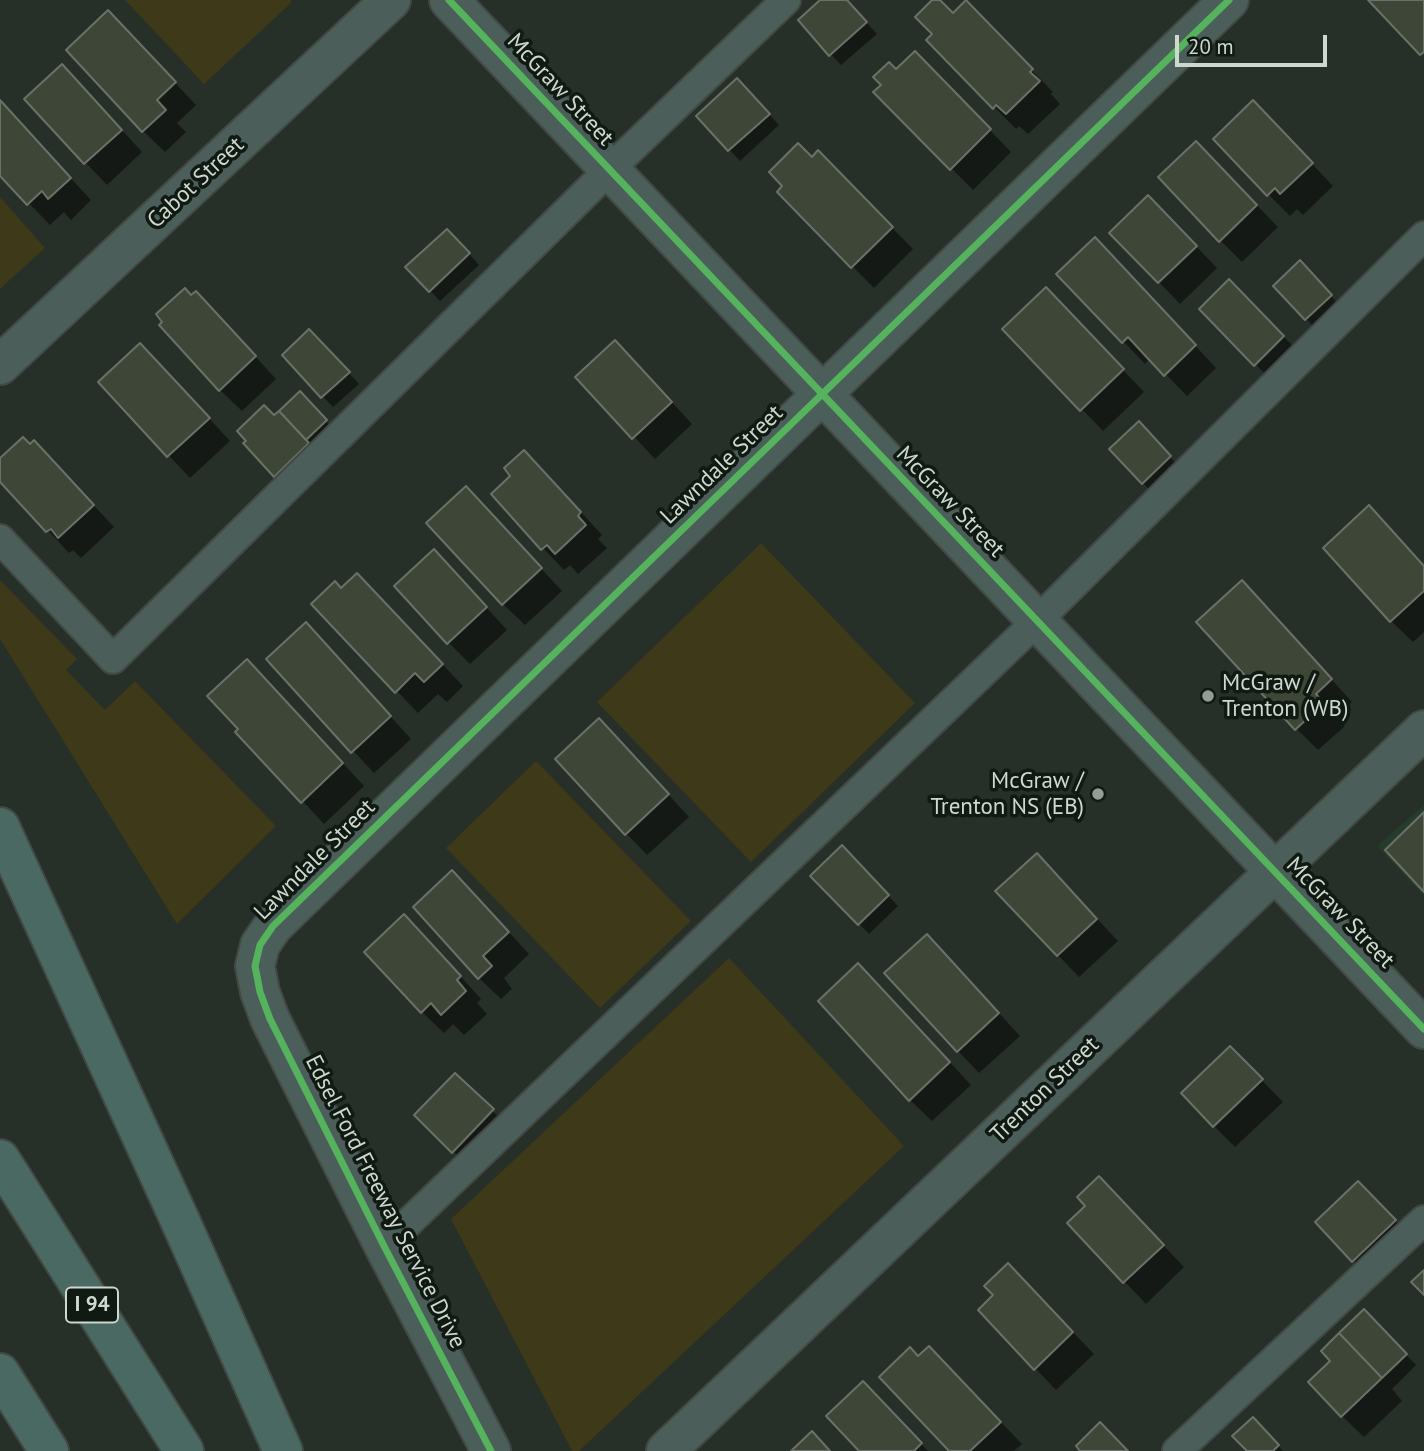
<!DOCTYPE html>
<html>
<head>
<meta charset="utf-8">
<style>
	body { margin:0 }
	#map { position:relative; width:1424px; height:1451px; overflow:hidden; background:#262f28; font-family:"PT Sans",sans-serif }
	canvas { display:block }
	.scale { position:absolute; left:1175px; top:35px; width:152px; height:32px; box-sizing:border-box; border:4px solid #cdd8cf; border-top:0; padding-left:9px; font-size:21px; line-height:24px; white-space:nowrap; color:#cdd8cf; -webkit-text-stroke:5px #111913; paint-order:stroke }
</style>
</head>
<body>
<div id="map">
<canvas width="1424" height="1451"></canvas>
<div class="scale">20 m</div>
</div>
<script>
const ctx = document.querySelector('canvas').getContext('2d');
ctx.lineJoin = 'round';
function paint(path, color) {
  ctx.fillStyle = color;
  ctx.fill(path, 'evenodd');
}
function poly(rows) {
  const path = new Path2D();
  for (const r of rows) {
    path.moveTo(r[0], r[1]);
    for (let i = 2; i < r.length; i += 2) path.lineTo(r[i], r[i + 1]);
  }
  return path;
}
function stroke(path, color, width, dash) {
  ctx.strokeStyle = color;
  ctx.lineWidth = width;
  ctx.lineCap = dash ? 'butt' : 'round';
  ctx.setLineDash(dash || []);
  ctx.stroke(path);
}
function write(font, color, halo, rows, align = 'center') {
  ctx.font = font + ' "PT Sans",sans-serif';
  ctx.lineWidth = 7;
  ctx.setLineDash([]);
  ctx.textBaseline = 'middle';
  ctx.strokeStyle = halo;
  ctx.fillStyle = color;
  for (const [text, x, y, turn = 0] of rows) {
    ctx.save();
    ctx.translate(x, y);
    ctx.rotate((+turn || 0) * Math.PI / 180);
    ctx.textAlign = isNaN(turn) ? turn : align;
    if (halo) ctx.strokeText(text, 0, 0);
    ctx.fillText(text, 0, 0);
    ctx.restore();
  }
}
const built = poly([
	[1424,805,1424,896,1377,846]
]);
const green = poly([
	[125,0,291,0,291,3,204,84],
	[0,197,45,248,0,289],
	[761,543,915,703,751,862,597,702],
	[0,580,77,659,66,670,105,710,135,681,276,826,177,924,0,639],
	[536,761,691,921,600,1008,446,848],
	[729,958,904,1146,579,1451,572,1451,451,1219]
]);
const shadow = poly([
	[823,0,846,0,877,34,841,65,800,21],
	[934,0,937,0,953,16,966,3,1053,92,1051,94,1060,104,1028,134,1019,126,1016,129,928,40,934,34],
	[129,34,196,105,177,123,186,132,165,152,143,131],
	[915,53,1011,152,973,190,876,92],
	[83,88,142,152,107,185,26,100],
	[748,91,779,125,740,161,698,116],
	[0,102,91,200,71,220,64,212,50,225,0,173],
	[1274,124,1333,186,1303,215,1297,209,1290,216,1268,194],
	[818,153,913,249,874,288,779,192],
	[1218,165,1278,227,1242,262,1220,240],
	[1170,219,1217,268,1180,304,1159,282],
	[458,241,479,265,440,301,408,267],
	[1116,261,1216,368,1187,396,1150,358,1145,364,1059,274],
	[1310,273,1341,307,1317,330,1275,286],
	[1229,282,1305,358,1277,386,1201,309],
	[1067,311,1144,392,1103,431,1005,329],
	[217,315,276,379,242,411,220,390],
	[320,342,359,384,333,407,284,355],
	[637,364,692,424,655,459,578,377],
	[162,367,230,441,190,478,101,383],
	[310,404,336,432,285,486,275,476,274,417],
	[1149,434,1180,468,1153,493,1143,483],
	[0,460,55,464,114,527,81,558,73,550,69,553,0,479],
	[546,474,602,535,598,539,607,548,578,574,570,565,564,570,543,548],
	[487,510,562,591,525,625,503,604],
	[1424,566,1424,632,1413,642,1391,621],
	[455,573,507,630,470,664,448,642],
	[342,590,379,597,463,686,447,702,438,694,418,713,314,604],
	[1263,604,1352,702,1336,717,1345,726,1318,750,1296,728],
	[327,646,411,739,374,773,268,659],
	[269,683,364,786,324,824,238,732],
	[620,742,689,817,647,855,626,833],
	[842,848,898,906,869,934,813,876],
	[1058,877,1118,941,1079,977,1058,955],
	[474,894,529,954,504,978,512,989,501,999,479,978],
	[426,938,481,999,477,1003,487,1014,464,1035,453,1024,444,1033,422,1012],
	[948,958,1020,1036,979,1073,958,1051],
	[880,987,971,1085,932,1121,910,1100],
	[1230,1048,1283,1102,1235,1147,1214,1126],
	[455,1075,503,1121,464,1162,417,1115],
	[1120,1200,1184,1267,1146,1304,1069,1223,1088,1206],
	[1380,1205,1416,1243,1374,1282,1353,1260],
	[1029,1287,1094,1354,1056,1390,1035,1368,995,1295],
	[1364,1311,1416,1365,1392,1389,1402,1401,1364,1437,1342,1416],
	[919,1358,951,1370,1022,1444,1014,1451,951,1451],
	[884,1405,928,1451,861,1451],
	[1253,1420,1283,1451,1249,1451]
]);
const building = poly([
	[820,0,847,0,867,22,829,56,798,20,820,0],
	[932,0,940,0,953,13,966,0,1033,69,1030,72,1040,81,1006,114,996,105,993,109,926,40,932,34,915,17,932,0],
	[1368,0,1424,0,1424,52,1420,55,1368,0],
	[108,10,176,82,157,100,166,110,142,132,66,50,108,10],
	[915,51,991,129,950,170,873,92,881,85,873,77,889,62,896,69,915,51],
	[62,64,122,130,84,164,24,99,62,64],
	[737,78,770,114,728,151,696,116,737,78],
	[0,100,71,178,48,199,42,191,27,205,0,176,0,100],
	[1253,100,1313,163,1280,194,1275,188,1267,196,1213,139,1253,100],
	[1196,141,1257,205,1219,242,1158,177,1196,141],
	[798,143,812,157,818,150,893,227,851,268,777,192,782,186,769,172,798,143],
	[1148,195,1197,246,1158,283,1109,233,1148,195],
	[447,229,470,253,429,292,405,267,447,229],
	[1095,237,1196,345,1164,376,1128,337,1122,343,1056,274,1095,237],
	[1300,260,1332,295,1305,320,1273,286,1300,260],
	[1229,279,1284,336,1254,366,1199,309,1229,279],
	[1046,287,1124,369,1080,411,1002,329,1046,287],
	[185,288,191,295,196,291,256,356,219,391,159,325,162,322,156,314,185,288],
	[309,329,350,372,321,398,282,355,309,329],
	[615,340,672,402,632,439,575,377,615,340],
	[140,343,210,418,167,457,98,382,140,343],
	[300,391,327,420,306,440,279,411,300,391],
	[264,405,274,415,279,411,309,443,274,477,243,443,246,441,237,431,264,405],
	[1139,421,1171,456,1142,484,1109,449,1139,421],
	[23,437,30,444,34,440,94,505,58,538,51,529,46,532,0,482,0,458,23,437],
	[524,450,581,512,578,516,586,525,555,554,547,545,541,550,491,494,510,476,504,468,524,450],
	[466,486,542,568,502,605,426,523,466,486],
	[1369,505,1424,566,1424,591,1390,622,1323,548,1369,505],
	[434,549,487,607,447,644,394,586,434,549],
	[357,573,443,664,424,682,415,673,395,693,311,604,335,581,341,588,357,573],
	[1242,580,1332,679,1316,694,1324,703,1295,730,1196,622,1242,580],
	[306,622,391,716,351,753,266,659,306,622],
	[247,659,343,763,301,803,235,732,238,729,207,696,247,659],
	[599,718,669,794,625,835,555,759,599,718],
	[1424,812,1424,892,1385,850,1424,812],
	[842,845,889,895,858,925,810,876,842,845],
	[1037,853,1097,919,1057,956,995,891,1037,853],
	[452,870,509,932,483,956,492,966,478,979,413,907,452,870],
	[404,914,461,976,457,980,466,991,441,1015,431,1003,421,1013,364,952,404,914],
	[927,934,999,1013,957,1052,884,973,927,934],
	[858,963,950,1062,909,1101,818,1001,858,963],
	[1230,1046,1263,1079,1213,1127,1181,1093,1230,1046],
	[455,1073,494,1109,452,1153,414,1115,455,1073],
	[1099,1176,1164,1245,1123,1283,1067,1223,1085,1206,1077,1197,1099,1176],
	[1358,1181,1396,1220,1352,1262,1315,1222,1358,1181],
	[1008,1263,1073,1332,1034,1370,978,1310,993,1295,984,1286,1008,1263],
	[1424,1270,1424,1295,1411,1282,1424,1270],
	[1364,1309,1407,1354,1382,1378,1339,1333,1364,1309],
	[1339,1333,1382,1378,1341,1417,1308,1382,1330,1361,1321,1351,1339,1333],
	[929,1346,1001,1422,970,1451,949,1451,879,1377,910,1347,918,1356,929,1346],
	[863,1381,922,1443,914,1451,859,1451,826,1416,863,1381],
	[1253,1417,1279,1445,1273,1451,1247,1451,1232,1436,1253,1417],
	[1100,1422,1128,1451,1080,1451,1076,1446,1100,1422],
	[812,1431,830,1451,791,1451,812,1431]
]);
const service = poly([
	[0,539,113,659,609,170,786,0],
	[384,1246,1037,621,1424,236],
	[1177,1451,1424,1220]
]);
const minor = poly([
	[0,365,391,0],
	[491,1451,384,1246,270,1019,260,992,255,966,260,945,273,926,1229,0],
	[666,1451,1424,730]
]);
const tertiary = poly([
	[449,0,1424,1029]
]);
const motorway = poly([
	[0,827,178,1216,283,1451],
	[0,1159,184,1451],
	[0,1373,49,1451]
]);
const cycleway = poly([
	[449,0,1424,1029],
	[491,1451,384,1246,270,1019,260,992,255,966,260,945,273,926,1229,0]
]);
const markers = [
	[1208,696,7,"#939d95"],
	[1098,794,7,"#939d95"]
];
const shields = [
	[92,1305,52]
];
const shieldNames = [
	["I 94",92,1305]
];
const streetNames = [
	["McGraw Street",560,90,47],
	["Cabot Street",196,183,-43],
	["Lawndale Street",722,465,-44],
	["McGraw Street",950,502,46],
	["Lawndale Street",315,860,-45],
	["McGraw Street",1340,913,46],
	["Trenton Street",1045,1090,-44],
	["Edsel Ford Freeway Service Drive",385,1202,63]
];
const poiNames = [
	["McGraw /",1222,683],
	["Trenton (WB)",1222,709],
	["McGraw /",1084,781,"right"],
	["Trenton NS (EB)",1084,807,"right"]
];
paint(built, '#263b2b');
paint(green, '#3e3918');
paint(shadow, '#0007');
paint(building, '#3e4638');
stroke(building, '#6b7169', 2);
stroke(service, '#424944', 32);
stroke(minor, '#424944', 42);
stroke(tertiary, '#424944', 42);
stroke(motorway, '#424944', 42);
stroke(service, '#4b5e5a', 28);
stroke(minor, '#4b5e5a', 38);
stroke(tertiary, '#4b5e5a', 38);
stroke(motorway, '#4a6963', 38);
stroke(cycleway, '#56b35d', 7);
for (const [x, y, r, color] of markers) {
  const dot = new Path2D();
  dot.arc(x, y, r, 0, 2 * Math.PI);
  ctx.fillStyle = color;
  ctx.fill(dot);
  stroke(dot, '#111913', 2.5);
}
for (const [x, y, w] of shields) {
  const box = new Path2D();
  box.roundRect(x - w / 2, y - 17.5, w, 35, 5);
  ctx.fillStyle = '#111913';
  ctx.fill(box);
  stroke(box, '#cdd8cf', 2);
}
write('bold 21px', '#cdd8cf', null, shieldNames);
write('23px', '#cdd8cf', '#111913', streetNames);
write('23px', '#cdd8cf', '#111913', poiNames, 'left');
</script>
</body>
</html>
